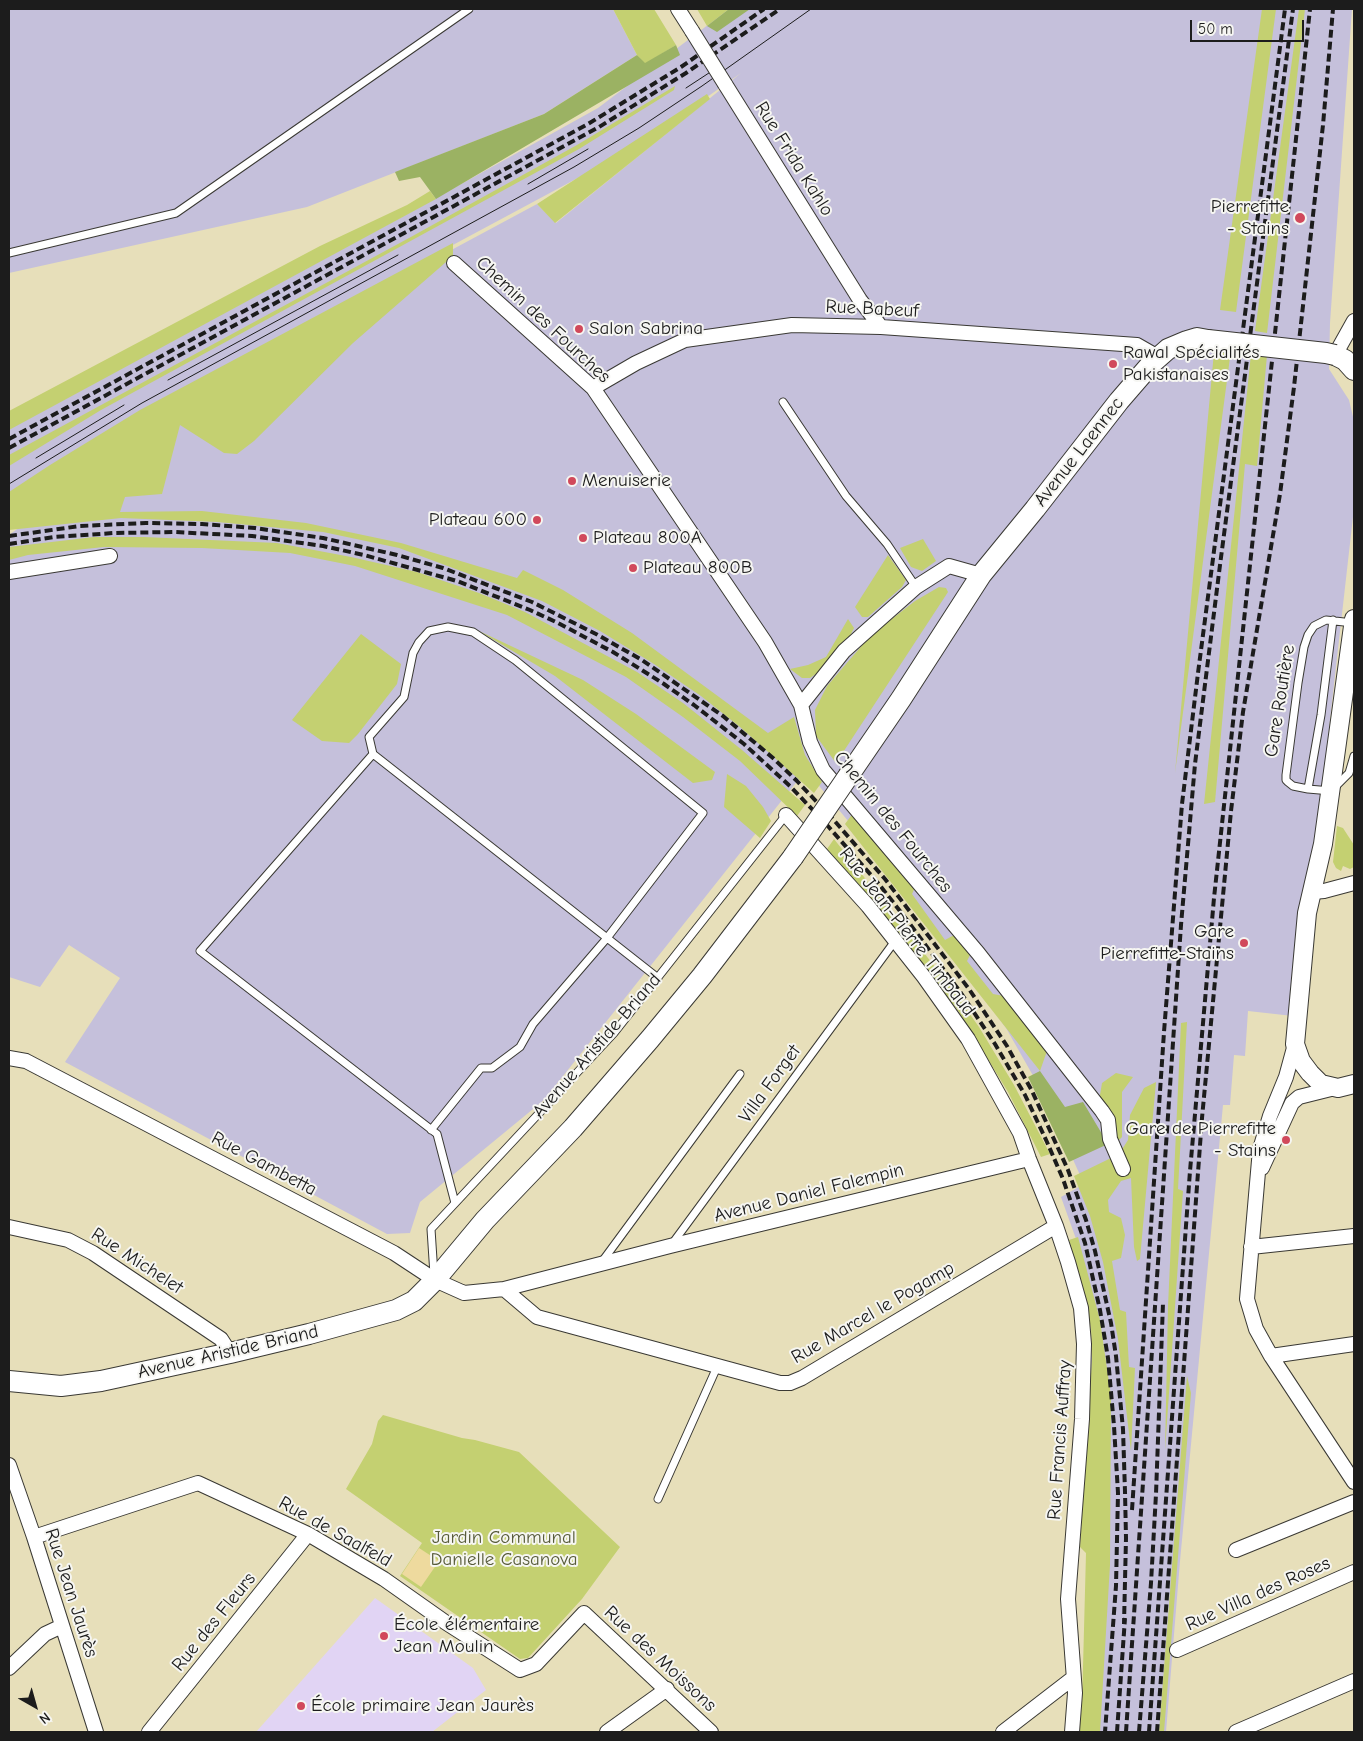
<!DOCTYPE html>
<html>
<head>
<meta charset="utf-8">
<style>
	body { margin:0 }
	#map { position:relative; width:1363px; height:1741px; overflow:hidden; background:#e7dfba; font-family:"Comic Neue",sans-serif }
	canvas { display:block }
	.frame { position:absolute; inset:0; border:10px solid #1c1c1c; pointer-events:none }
	.north { position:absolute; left:10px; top:1681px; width:50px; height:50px; -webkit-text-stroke:4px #f6f6f2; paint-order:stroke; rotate:142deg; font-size:14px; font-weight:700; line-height:20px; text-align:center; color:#1c1c1c }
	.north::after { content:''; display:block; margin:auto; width:18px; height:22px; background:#1c1c1c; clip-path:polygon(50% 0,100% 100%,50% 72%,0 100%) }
	.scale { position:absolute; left:1190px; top:20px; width:114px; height:22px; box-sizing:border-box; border:2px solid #1c1c1c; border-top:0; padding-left:6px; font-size:15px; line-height:18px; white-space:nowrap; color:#1c1c1c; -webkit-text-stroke:4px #f6f6f2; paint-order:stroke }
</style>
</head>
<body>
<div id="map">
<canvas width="1363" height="1741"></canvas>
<div class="frame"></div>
<div class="north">N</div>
<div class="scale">50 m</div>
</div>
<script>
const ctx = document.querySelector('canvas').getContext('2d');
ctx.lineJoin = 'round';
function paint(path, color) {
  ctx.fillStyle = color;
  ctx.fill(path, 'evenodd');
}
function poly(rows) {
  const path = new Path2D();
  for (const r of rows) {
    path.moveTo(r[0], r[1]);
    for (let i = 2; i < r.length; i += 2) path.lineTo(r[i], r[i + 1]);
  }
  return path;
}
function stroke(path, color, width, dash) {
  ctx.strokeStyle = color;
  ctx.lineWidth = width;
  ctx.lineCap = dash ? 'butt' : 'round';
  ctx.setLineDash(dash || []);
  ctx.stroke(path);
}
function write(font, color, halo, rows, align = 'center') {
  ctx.font = font + ' "Comic Neue",sans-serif';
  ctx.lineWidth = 4;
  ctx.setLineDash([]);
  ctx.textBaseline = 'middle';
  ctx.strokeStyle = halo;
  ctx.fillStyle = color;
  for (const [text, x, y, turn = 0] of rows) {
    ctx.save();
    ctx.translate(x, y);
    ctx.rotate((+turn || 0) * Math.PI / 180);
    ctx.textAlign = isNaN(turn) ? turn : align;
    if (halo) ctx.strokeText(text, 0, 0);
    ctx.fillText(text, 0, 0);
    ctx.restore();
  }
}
const built = poly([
	[375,1598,473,1668,486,1690,432,1732,256,1732]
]);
const industrial = poly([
	[9,9,613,9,637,55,544,114,307,207,9,273],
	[729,9,1352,9,1330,323,1329,369,1349,400,1354,421,1354,508,1320,808,1293,1016,1248,1011,1245,1056,1234,1055,1230,1105,1223,1105,1180,1561,1166,1732,1090,1732,1087,1416,1093,1331,1076,1239,1061,1197,1084,1184,1044,1095,1006,1028,872,850,806,770,544,1100,420,1202,410,1233,387,1234,65,1062,120,978,69,945,40,987,9,977,9,535,178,412,416,269,537,204,556,223,741,73,700,102,589,172,147,409,9,493,9,427,400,218,598,108]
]);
const green = poly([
	[613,9,654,9,676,45,645,64,637,55],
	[697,9,729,9,707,26],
	[1262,9,1276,9,1236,312,1220,310],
	[1299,9,1305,9,1267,333,1255,331],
	[675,86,674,90,579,149,101,410,9,466,9,455,409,238,577,145],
	[707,94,710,99,555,223,537,204],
	[430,191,436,199,9,430,9,411,320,246,407,205],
	[453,243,453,256,353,343,254,441,237,454,224,453,180,425,162,494,125,497,120,512,202,511,306,523,401,543,517,578,523,570,563,590,632,633,768,733,794,717,805,755,822,782,814,793,740,727,701,696,654,664,600,631,542,601,399,548,323,532,217,522,121,518,9,530,9,492,50,465,140,410],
	[1231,350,1175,773,1214,352],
	[1251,354,1267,355,1257,466,1245,464,1215,802,1204,804],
	[94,537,144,537,277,543,351,557,417,572,479,593,525,612,637,672,683,703,742,750,805,805,797,816,740,761,683,717,626,677,507,615,355,566,290,553,202,548,104,547,28,555,9,560,9,547],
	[923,539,936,561,922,571,911,567,900,548],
	[888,555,906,580,902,587,868,617,862,617,855,607],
	[939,587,946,588,948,592,836,763,816,736,815,710,827,686,871,635,915,601],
	[848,619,854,628,850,636,820,671,810,678,802,678,790,669,808,665,826,657],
	[477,630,583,680,636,714,715,772,712,780,693,783,555,676],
	[361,634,401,664,397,684,358,734,349,743,322,741,292,720],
	[727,774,746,786,763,807,771,821,760,838,724,807],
	[856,809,916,885,912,894,945,940,956,934,970,955,967,961,993,994,1004,996,1047,1051,1040,1071,845,824],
	[1337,826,1343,828,1354,845,1354,867,1350,869,1343,866,1341,871,1336,868,1333,862],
	[834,839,947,982,979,1027,1014,1085,1050,1154,1041,1157,1008,1092,957,1009,827,849],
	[1187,1022,1178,1189,1183,1191,1165,1451,1168,1306,1181,1023],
	[1116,1073,1133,1077,1122,1092,1122,1137,1117,1142,1099,1101,1102,1083],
	[1156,1082,1140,1259,1137,1261,1134,1247,1131,1178,1121,1181,1108,1200,1109,1212,1121,1218,1125,1235,1121,1258,1112,1261,1120,1310,1126,1312,1129,1367,1135,1368,1131,1451,1118,1339,1103,1262,1090,1216,1074,1176,1109,1159,1121,1151,1128,1140,1130,1115,1144,1088],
	[1078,1237,1100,1320,1111,1396,1110,1565,1100,1732,1079,1732,1082,1705,1086,1553,1080,1547,1092,1358,1091,1328,1069,1240],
	[1187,1376,1191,1393,1164,1732,1159,1732],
	[383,1415,462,1438,475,1440,519,1452,620,1547,582,1599,528,1658,520,1659,400,1576,422,1543,346,1489,372,1444,378,1421]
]);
const forest = poly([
	[729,9,750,9,717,32,707,26],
	[676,45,680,55,436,199,420,177,399,181,395,172,544,114,637,55,645,63],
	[1040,1071,1065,1107,1083,1102,1108,1144,1069,1162,1028,1077]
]);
const sand = poly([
	[419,1548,439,1561,421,1587,402,1574]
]);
const service = poly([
	[9,253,176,213,469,9],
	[783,402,846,496,887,544,916,587],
	[1353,623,1326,620,1314,626,1308,635,1304,647,1298,683,1286,775,1286,780,1288,782,1293,786,1308,789,1331,791,1349,773,1354,756],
	[373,754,369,737,404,697,413,653,419,642,429,631,448,627,473,632,515,660,703,813,607,938,533,1024,520,1047,492,1068,481,1068,431,1130],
	[1308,789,1321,715,1333,620],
	[455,1203,437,1134,200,951,373,754,658,978],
	[672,1244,895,941],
	[601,1263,740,1074],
	[434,1275,431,1229,614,1033,786,815],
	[658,1499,717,1367]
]);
const minor = poly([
	[678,9,692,31],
	[725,84,860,300,881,327],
	[454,263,593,388,765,642,801,705,810,742,823,770,978,953,1102,1111,1108,1120,1110,1139,1123,1169],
	[1335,355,1354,321],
	[593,388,636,363,685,340,792,325,881,327,1137,345,1158,357],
	[9,572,110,556],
	[801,705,844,651,916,587,949,566,981,575],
	[786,815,868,906,924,977,968,1039,1020,1133,1029,1159,1056,1226,1068,1262,1081,1308,1084,1344,1082,1419,1068,1599,1075,1693,1072,1732],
	[1313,892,1324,891,1354,883],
	[1295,1044,1286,1077,1270,1116,1260,1149,1247,1299,1256,1329,1271,1356,1354,1482],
	[9,1058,26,1061,394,1253,435,1280,464,1293,504,1289,670,1246,1029,1159],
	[1262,1168,1292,1103,1299,1097,1335,1088],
	[9,1227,68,1240,93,1253,221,1339,230,1353],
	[1251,1247,1354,1236],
	[504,1289,537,1317,780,1383,790,1383,802,1378,1056,1226],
	[1271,1356,1354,1344],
	[9,1465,34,1537,96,1732],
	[34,1537,198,1483,308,1534,384,1579,445,1622,520,1670,536,1664,584,1613,711,1732],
	[1236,1550,1354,1502],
	[1177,1650,1354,1572],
	[9,1668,45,1634,62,1626],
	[149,1732,308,1534],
	[607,1732,667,1689],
	[1003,1732,1073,1678],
	[1236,1732,1354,1681]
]);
const tertiary = poly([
	[1354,619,1323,844,1307,913,1295,1044,1301,1061,1310,1073,1321,1084,1338,1088,1354,1084]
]);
const secondary = poly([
	[1335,355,1345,360,1354,370],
	[849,775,901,699,981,575,1035,509,1119,401,1151,364,1168,349,1187,341,1197,338,1208,340],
	[9,1381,61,1386,101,1381,230,1353,309,1334,396,1310,414,1301,435,1280,485,1220,573,1128,650,1039,702,976,793,857]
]);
const tram = poly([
	[686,88,715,69],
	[528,184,588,149],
	[168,380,398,255],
	[36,458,124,405],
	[9,484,142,403,574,167,639,128,702,86,811,9]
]);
const rail = poly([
	[9,439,588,124,681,67,764,9],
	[9,448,599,127,686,73,780,9],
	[9,536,80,526,146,523,202,524,255,528,323,538,397,555,443,568,532,602,596,634,642,660,723,716,773,758,797,781,832,818,885,879,969,989,1007,1046,1032,1091,1068,1170,1086,1220,1095,1251,1111,1323,1116,1356,1123,1429,1125,1492,1126,1538,1124,1624],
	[9,544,54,537,114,533,174,532,252,536,323,546,364,555,457,581,530,610,558,623,613,652,664,684,694,705,744,744,791,787,827,825,878,883,907,920,961,993,995,1044,1025,1095,1047,1142,1063,1179,1085,1243,1100,1310,1108,1358,1114,1426,1118,1493,1116,1586,1105,1732],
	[1132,1510,1164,1032,1182,804,1198,673,1285,9],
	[1117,1732,1125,1618],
	[1126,1732,1181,925,1195,764,1220,565,1293,9],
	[1139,1732,1151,1583,1156,1494,1163,1303],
	[1149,1732,1190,1171,1214,898,1310,9],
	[1157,1732,1202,1118,1231,811,1243,712,1280,494,1294,387,1323,125,1333,9]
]);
const minorBridge = poly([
	[692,31,725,84]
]);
const secondaryBridge = poly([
	[1208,340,1326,353,1335,355],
	[793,857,849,775]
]);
const markers = [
	[1300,218,6,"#d1495b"],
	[579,329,5,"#d1495b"],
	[1113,364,5,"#d1495b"],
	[572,481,5,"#d1495b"],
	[537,520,5,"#d1495b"],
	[583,538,5,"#d1495b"],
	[633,568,5,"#d1495b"],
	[1244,943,5,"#d1495b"],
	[1286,1140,5,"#d1495b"],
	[384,1636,5,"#d1495b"],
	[301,1706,5,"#d1495b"]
];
const streetNames = [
	["Rue Frida Kahlo",794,159,58],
	["Rue Babeuf",872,309,3],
	["Chemin des Fourches",543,320,43],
	["Avenue Laennec",1079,452,-52],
	["Gare Routière",1280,701,-81],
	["Chemin des Fourches",893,822,51],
	["Rue Jean-Pierre Timbaud",907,932,52],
	["Avenue Aristide Briand",597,1046,-49],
	["Villa Forget",770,1084,-54],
	["Rue Gambetta",264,1164,28],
	["Avenue Daniel Falempin",809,1193,-14],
	["Rue Michelet",137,1261,33],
	["Rue Marcel le Pogamp",873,1313,-30],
	["Avenue Aristide Briand",228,1352,-13],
	["Rue Francis Auffray",1060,1440,-86],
	["Rue de Saalfeld",335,1532,29],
	["Rue Jean Jaurès",71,1593,72],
	["Rue Villa des Roses",1258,1594,-24],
	["Rue des Fleurs",214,1622,-51],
	["Rue des Moissons",660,1659,43]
];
const poiNames = [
	["Pierrefitte",1289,207,"right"],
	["- Stains",1289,229,"right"],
	["Salon Sabrina",589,329],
	["Rawal Spécialités",1123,353],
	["Pakistanaises",1123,375],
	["Menuiserie",582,481],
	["Plateau 600",527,520,"right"],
	["Plateau 800A",593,538],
	["Plateau 800B",643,568],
	["Gare",1234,932,"right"],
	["Pierrefitte-Stains",1234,954,"right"],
	["Gare de Pierrefitte",1276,1129,"right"],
	["- Stains",1276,1151,"right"],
	["École élémentaire",394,1625],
	["Jean Moulin",394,1647],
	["École primaire Jean Jaurès",311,1706]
];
const parkNames = [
	["Jardin Communal",504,1538],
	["Danielle Casanova",504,1560]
];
paint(built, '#e1d4f4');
paint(industrial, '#c5c0db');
paint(green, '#c4d071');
paint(forest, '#9bb263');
paint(sand, '#eeda9e');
stroke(service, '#3a3934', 9);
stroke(minor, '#3a3934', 16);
stroke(tertiary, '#3a3934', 20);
stroke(secondary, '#3a3934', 22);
stroke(service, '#fff', 7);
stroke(minor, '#fff', 14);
stroke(tertiary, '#fff', 18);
stroke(secondary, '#fff', 20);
stroke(tram, '#1c1c1c', 1);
stroke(rail, '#1c1c1c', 4, [8, 4]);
stroke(minorBridge, '#3a3934', 16, []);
stroke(secondaryBridge, '#3a3934', 22, []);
stroke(minorBridge, '#fff', 14);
stroke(secondaryBridge, '#fff', 20);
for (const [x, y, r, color] of markers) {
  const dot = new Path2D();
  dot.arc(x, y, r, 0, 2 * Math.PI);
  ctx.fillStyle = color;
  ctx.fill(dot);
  stroke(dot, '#f6f6f2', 2);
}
write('19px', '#1c1c1c', '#f6f6f2', streetNames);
write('19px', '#1c1c1c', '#f6f6f2', poiNames, 'left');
write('19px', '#575b3a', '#f6f6f2', parkNames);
</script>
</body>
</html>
